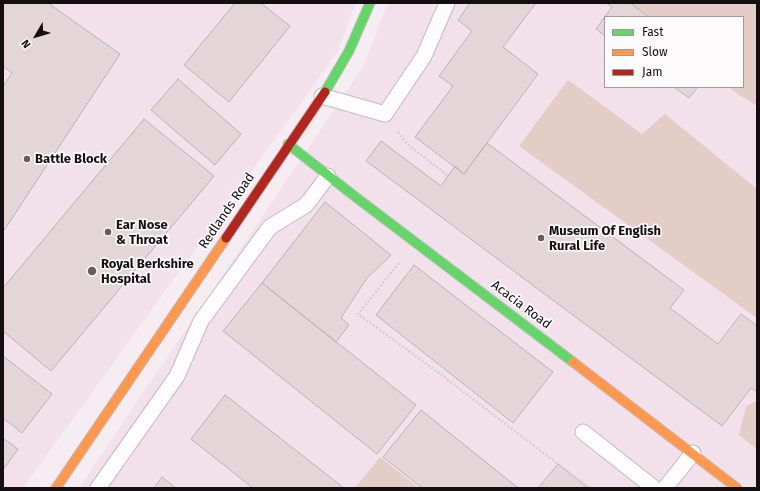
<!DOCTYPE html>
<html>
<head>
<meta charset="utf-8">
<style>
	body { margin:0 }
	#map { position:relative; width:760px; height:491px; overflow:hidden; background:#f6edf2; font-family:"Fira Sans",sans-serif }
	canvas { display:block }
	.frame { position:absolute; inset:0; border:4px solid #140e11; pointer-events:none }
	.legend { position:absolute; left:604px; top:16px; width:140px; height:72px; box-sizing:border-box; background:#fefbfc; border:1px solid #a09c9e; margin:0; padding:5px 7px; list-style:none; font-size:12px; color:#140e11 }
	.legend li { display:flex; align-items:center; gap:8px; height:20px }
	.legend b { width:20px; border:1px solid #a09c9e }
	.north { position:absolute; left:16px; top:16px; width:40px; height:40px; -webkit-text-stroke:3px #fefbfc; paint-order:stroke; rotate:232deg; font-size:11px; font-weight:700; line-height:16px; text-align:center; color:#140e11 }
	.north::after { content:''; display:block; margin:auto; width:14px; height:18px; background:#140e11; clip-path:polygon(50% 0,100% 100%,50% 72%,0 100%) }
</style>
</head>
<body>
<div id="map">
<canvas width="760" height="491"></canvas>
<div class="frame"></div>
<ul class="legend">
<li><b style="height:5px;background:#63d668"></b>Fast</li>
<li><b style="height:5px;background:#ff974d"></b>Slow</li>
<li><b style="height:5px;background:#b3261e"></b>Jam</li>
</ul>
<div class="north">N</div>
</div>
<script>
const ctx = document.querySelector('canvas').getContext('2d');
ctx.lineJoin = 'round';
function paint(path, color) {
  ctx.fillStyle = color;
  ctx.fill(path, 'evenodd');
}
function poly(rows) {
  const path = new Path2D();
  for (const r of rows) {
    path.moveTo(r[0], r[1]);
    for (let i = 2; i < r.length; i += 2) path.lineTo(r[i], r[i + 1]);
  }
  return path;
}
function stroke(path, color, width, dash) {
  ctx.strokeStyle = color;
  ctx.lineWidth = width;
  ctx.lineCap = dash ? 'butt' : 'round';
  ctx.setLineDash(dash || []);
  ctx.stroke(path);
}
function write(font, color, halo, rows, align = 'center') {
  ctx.font = font + ' "Fira Sans",sans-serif';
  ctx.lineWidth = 3.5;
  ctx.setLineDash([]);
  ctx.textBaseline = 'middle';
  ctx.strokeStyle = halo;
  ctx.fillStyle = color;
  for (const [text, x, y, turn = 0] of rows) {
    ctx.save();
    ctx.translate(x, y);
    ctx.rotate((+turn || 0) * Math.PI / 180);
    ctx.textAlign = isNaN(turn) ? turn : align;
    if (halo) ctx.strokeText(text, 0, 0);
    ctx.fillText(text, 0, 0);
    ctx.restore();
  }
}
const built = poly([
	[3,3,356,3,337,53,23,488,3,488],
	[388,3,718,3,605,17,605,87,743,87,757,31,757,488,79,488,363,67]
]);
const green = poly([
	[630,3,757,3,757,106,739,95,729,87,743,87,743,17,649,17],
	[568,80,642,134,665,114,757,189,757,318,519,146],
	[757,401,757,449,739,435,746,406],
	[380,457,419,488,355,488]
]);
const building = poly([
	[3,3,48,3,120,54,3,232,3,86,12,73,3,66,3,3],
	[235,3,261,3,290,26,229,102,184,65,235,3],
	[470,3,536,3,503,47,538,74,464,174,415,137,453,86,439,76,472,31,458,20,470,3],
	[606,3,630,3,649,17,605,17,605,36,596,29,612,7,606,3],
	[178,79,241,134,215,165,151,110,178,79],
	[674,87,698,87,689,98,674,87],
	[144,119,214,176,51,371,3,331,3,288,144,119],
	[381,141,441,186,455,166,464,174,487,143,684,290,670,308,718,344,741,314,757,326,757,392,751,388,722,426,366,161,381,141],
	[325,202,391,255,367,278,341,318,349,325,336,342,262,283,325,202],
	[414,265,553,372,513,423,376,315,414,265],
	[262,283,416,405,377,454,223,331,262,283],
	[3,356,52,394,22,433,3,418,3,356],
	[225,395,344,488,253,488,191,439,225,395],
	[421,410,518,488,422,488,383,457,421,410],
	[3,438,18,449,3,470,3,438],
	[558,464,588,488,538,488,558,464],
	[162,477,176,488,154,488,162,477]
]);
const path = poly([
	[398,132,407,144,448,176],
	[399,263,358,314,443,376,589,488]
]);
const lane = poly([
	[322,96,385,114,424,56,447,3],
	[583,432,654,488],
	[98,488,177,376,201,321,270,227,306,205,328,176],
	[665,488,693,453]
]);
const fast = poly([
	[325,92,349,51,370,3],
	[288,144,353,195,573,362]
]);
const slow = poly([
	[573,362,737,488],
	[56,488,226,238]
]);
const jam = poly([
	[226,238,325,92]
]);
const markers = [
	[27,159,4,"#635c60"],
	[108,232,4,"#635c60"],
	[541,238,4,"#635c60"],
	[92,271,5,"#635c60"]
];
const poiNames = [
	["Battle Block",35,159],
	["Ear Nose",116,225],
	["& Throat",116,240],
	["Museum Of English",549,231],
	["Rural Life",549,246],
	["Royal Berkshire",101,264],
	["Hospital",101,279]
];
const streetNames = [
	["Redlands Road",227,211,-56],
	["Acacia Road",521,305,37]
];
paint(built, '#f2e1eb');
paint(green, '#e3cdc6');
paint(building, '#e3d5d8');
stroke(building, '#bbb4b7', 1);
stroke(lane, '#c3bcbf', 17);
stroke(fast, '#c3bcbf', 11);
stroke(slow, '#c3bcbf', 11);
stroke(jam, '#c3bcbf', 11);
stroke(path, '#d1cfd0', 2.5, [2, 2]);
stroke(lane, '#fefcfd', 15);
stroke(fast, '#63d668', 9);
stroke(slow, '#ff974d', 9);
stroke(jam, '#b3261e', 9);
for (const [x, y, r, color] of markers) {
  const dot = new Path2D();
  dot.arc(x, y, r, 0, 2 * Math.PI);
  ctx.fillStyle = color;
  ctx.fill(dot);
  stroke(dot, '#fefbfc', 1.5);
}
write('bold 13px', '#140e11', '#fefbfc', poiNames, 'left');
write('13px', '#140e11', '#fefbfc', streetNames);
</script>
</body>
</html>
